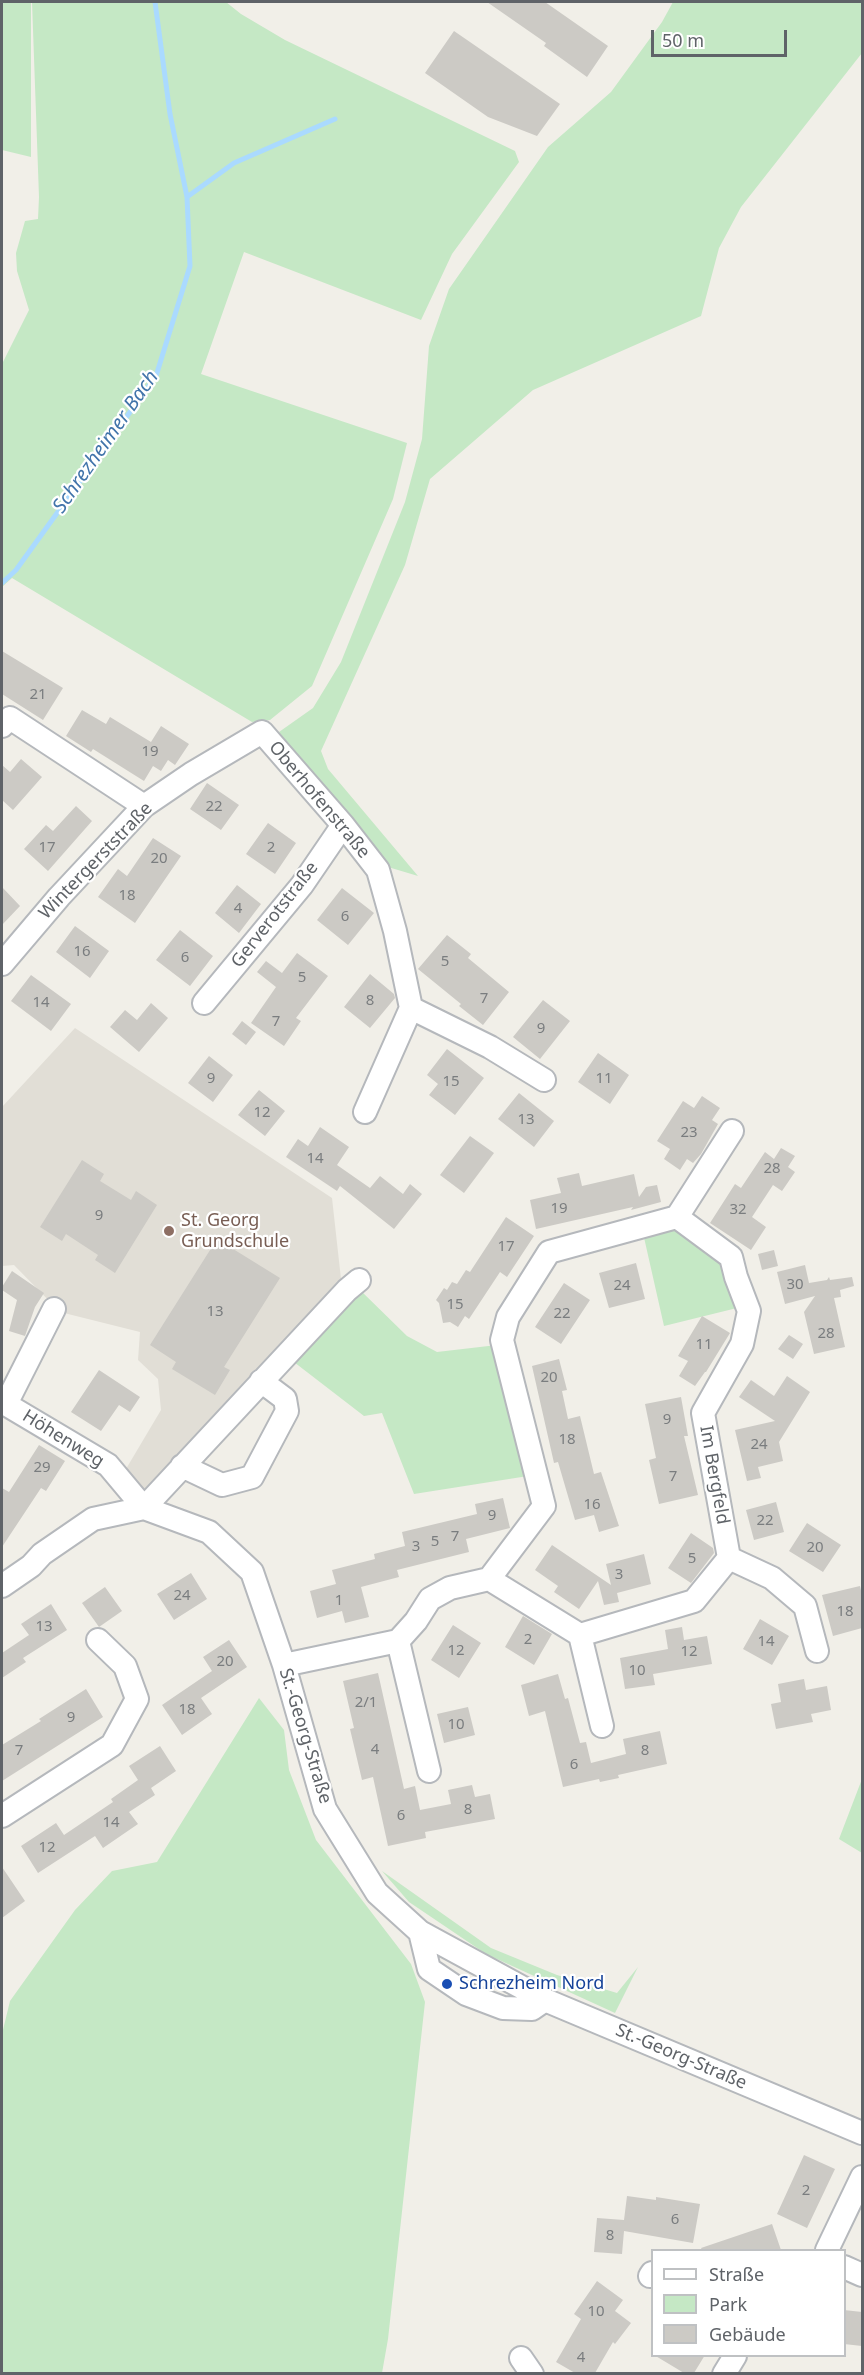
<!DOCTYPE html>
<html>
<head>
<meta charset="utf-8">
<style>
	body { margin:0 }
	#map { position:relative; width:864px; height:2375px; overflow:hidden; background:#f1efe8; font-family:"Noto Sans",sans-serif }
	canvas { display:block }
	.frame { position:absolute; inset:0; border:3px solid #5f6368; pointer-events:none }
	.legend { position:absolute; left:651px; top:2249px; width:195px; height:108px; box-sizing:border-box; background:#fff; border:2px solid #bfc1c3; margin:0; padding:8px 10px; list-style:none; font-size:18px; color:#5f6368 }
	.legend li { display:flex; align-items:center; gap:12px; height:30px }
	.legend b { width:30px; border:2px solid #bfc1c3 }
	.scale { position:absolute; left:651px; top:30px; width:136px; height:27px; box-sizing:border-box; border:3px solid #5f6368; border-top:0; padding-left:8px; font-size:18px; line-height:21px; white-space:nowrap; color:#5f6368; -webkit-text-stroke:4px #fff; paint-order:stroke }
</style>
</head>
<body>
<div id="map">
<canvas width="864" height="2375"></canvas>
<div class="frame"></div>
<ul class="legend">
<li><b style="height:8px;background:#fff"></b>Straße</li>
<li><b style="height:16px;background:#c5e8c5"></b>Park</li>
<li><b style="height:16px;background:#cccac5"></b>Gebäude</li>
</ul>
<div class="scale">50 m</div>
</div>
<script>
const ctx = document.querySelector('canvas').getContext('2d');
ctx.lineJoin = 'round';
function paint(path, color) {
  ctx.fillStyle = color;
  ctx.fill(path, 'evenodd');
}
function poly(rows) {
  const path = new Path2D();
  for (const r of rows) {
    path.moveTo(r[0], r[1]);
    for (let i = 2; i < r.length; i += 2) path.lineTo(r[i], r[i + 1]);
  }
  return path;
}
function stroke(path, color, width, dash) {
  ctx.strokeStyle = color;
  ctx.lineWidth = width;
  ctx.lineCap = dash ? 'butt' : 'round';
  ctx.setLineDash(dash || []);
  ctx.stroke(path);
}
function write(font, color, halo, rows, align = 'center') {
  ctx.font = font + ' "Noto Sans",sans-serif';
  ctx.lineWidth = 4.5;
  ctx.setLineDash([]);
  ctx.textBaseline = 'middle';
  ctx.strokeStyle = halo;
  ctx.fillStyle = color;
  for (const [text, x, y, turn = 0] of rows) {
    ctx.save();
    ctx.translate(x, y);
    ctx.rotate((+turn || 0) * Math.PI / 180);
    ctx.textAlign = isNaN(turn) ? turn : align;
    if (halo) ctx.strokeText(text, 0, 0);
    ctx.fillText(text, 0, 0);
    ctx.restore();
  }
}
const education = poly([
	[75,1028,332,1198,342,1288,144,1499,123,1474,161,1410,158,1379,138,1360,140,1332,60,1312,14,1265,2,1266,2,1107]
]);
const green = poly([
	[2,2,31,2,31,157,2,150],
	[32,2,226,2,241,14,285,40,515,151,519,162,452,254,421,320,244,252,201,374,407,443,393,499,312,686,270,720,252,722,12,578,2,587,2,364,29,310,17,271,16,253,25,221,38,219,39,197],
	[673,2,862,2,862,53,741,207,719,248,701,316,533,390,430,479,405,565,321,751,328,769,418,876,388,867,289,754,279,732,313,708,341,662,405,502,422,439,429,346,449,289,548,147,611,92,662,22],
	[675,1224,725,1261,737,1308,664,1326,643,1233],
	[359,1289,407,1336,437,1352,497,1345,528,1476,414,1494,382,1413,364,1416,290,1359],
	[259,1698,284,1730,289,1770,316,1840,411,1964,425,2002,388,2339,382,2373,2,2373,2,2034,10,2001,75,1910,112,1871,157,1862],
	[862,1779,862,1853,839,1839],
	[382,1871,491,1948,557,1975,617,1993,638,1967,615,2013,486,1954,409,1902]
]);
const stream = poly([
	[187,197,234,163,335,119],
	[2,583,16,570,156,376,190,266,187,197,170,114,155,2]
]);
const building = poly([
	[487,2,545,2,608,46,587,77,544,46,546,43],
	[454,31,560,104,537,136,488,117,425,73],
	[2,651,63,688,43,720,2,694],
	[82,710,106,724,110,717,151,742,161,726,189,744,175,765,168,760,161,771,153,766,144,781,93,749,91,752,66,736],
	[21,759,42,777,13,810,2,800,2,765,10,772],
	[207,783,239,805,221,830,190,809],
	[76,806,92,821,48,871,24,849,46,825,53,831],
	[268,823,296,843,275,874,246,854],
	[153,838,181,856,135,923,98,897,118,869,127,876],
	[237,885,261,904,239,933,215,913],
	[2,887,20,906,2,925],
	[342,888,374,913,348,945,317,920],
	[75,926,109,951,90,978,56,952],
	[180,930,213,956,190,986,156,960],
	[447,935,471,954,468,958,509,992,483,1025,459,1006,461,1004,418,969],
	[297,953,328,976,296,1018,301,1021,284,1046,251,1023,276,987,257,972,266,961,282,973],
	[370,974,394,994,395,998,370,1028,344,1007],
	[31,975,71,1004,51,1031,11,1001],
	[543,1000,570,1021,540,1059,513,1037],
	[151,1003,168,1018,139,1052,110,1027,125,1010,137,1020],
	[242,1021,256,1032,246,1045,232,1034],
	[447,1049,484,1078,455,1115,429,1095,438,1084,427,1075],
	[598,1053,629,1075,610,1104,578,1082],
	[209,1056,233,1075,213,1102,188,1083],
	[259,1090,285,1111,265,1136,238,1115],
	[519,1093,554,1121,534,1147,498,1119],
	[702,1096,720,1108,712,1120,718,1124,701,1154,693,1163,687,1159,680,1170,664,1159,670,1149,657,1141,683,1101,694,1108],
	[320,1127,349,1147,337,1165,370,1188,380,1176,403,1194,410,1184,422,1194,394,1229,340,1186,337,1191,286,1157,298,1139,308,1146],
	[470,1136,494,1153,464,1193,440,1175],
	[781,1148,795,1156,788,1167,795,1172,782,1191,773,1185,752,1217,766,1227,751,1250,710,1223,735,1184,741,1188,765,1152,774,1159],
	[82,1160,104,1174,100,1181,131,1200,136,1191,157,1205,115,1273,95,1260,98,1255,66,1234,62,1241,40,1227],
	[579,1173,582,1186,634,1174,639,1197,646,1187,657,1185,661,1202,631,1210,633,1207,536,1229,530,1200,561,1193,557,1178],
	[506,1217,534,1236,507,1277,500,1272,469,1319,465,1316,458,1327,450,1322,443,1323,439,1303,436,1300,444,1288,447,1290,452,1282,457,1284,466,1270,470,1272],
	[217,1239,280,1278,224,1367,230,1370,215,1395,172,1369,176,1362,150,1345],
	[774,1250,778,1266,762,1270,758,1254],
	[636,1263,645,1299,609,1308,599,1273],
	[805,1265,809,1283,827,1280,829,1277,830,1280,852,1277,854,1286,840,1290,841,1297,834,1298,845,1347,814,1354,804,1312,815,1296,785,1304,777,1272],
	[12,1271,44,1293,35,1307,25,1336,9,1331,17,1300,2,1290,2,1287],
	[564,1283,590,1300,561,1344,535,1327],
	[702,1316,730,1333,706,1372,705,1372,695,1386,679,1376,688,1361,678,1356],
	[789,1335,803,1344,793,1359,778,1349],
	[559,1359,567,1390,562,1391,568,1419,580,1416,594,1474,601,1472,619,1526,599,1532,594,1515,575,1520,558,1462,554,1463,532,1366],
	[99,1370,140,1397,130,1412,119,1405,101,1431,71,1412],
	[787,1376,810,1392,779,1442,783,1461,758,1467,761,1478,747,1481,735,1430,775,1421,739,1397,751,1380,774,1396],
	[681,1397,688,1436,684,1436,698,1495,659,1504,649,1460,656,1458,645,1404],
	[39,1445,65,1461,46,1491,41,1488,2,1547,2,1488,9,1492],
	[503,1498,510,1528,466,1539,469,1552,397,1570,399,1577,361,1587,369,1617,345,1623,342,1611,317,1618,310,1591,336,1584,332,1570,375,1559,374,1554,405,1546,402,1532,477,1514,475,1504],
	[776,1502,784,1532,754,1540,746,1510],
	[807,1523,841,1545,823,1572,789,1551],
	[691,1533,713,1548,714,1553,691,1583,668,1568],
	[552,1545,611,1585,606,1564,644,1554,651,1584,617,1593,619,1602,604,1605,598,1581,579,1609,554,1592,558,1586,535,1570],
	[191,1573,207,1599,174,1620,157,1594],
	[860,1586,862,1595,862,1628,833,1636,822,1595],
	[105,1587,122,1611,99,1627,82,1603],
	[51,1604,67,1630,23,1658,26,1662,2,1678,2,1653,29,1635,21,1624],
	[523,1616,552,1634,534,1665,505,1647],
	[760,1619,789,1636,772,1665,743,1649],
	[453,1625,481,1643,459,1678,431,1660],
	[682,1627,684,1640,707,1636,712,1664,653,1674,655,1685,625,1689,620,1658,668,1649,665,1630],
	[229,1640,247,1667,201,1698,212,1714,182,1735,162,1705,212,1671,203,1657],
	[378,1673,404,1789,415,1786,420,1810,451,1804,448,1790,472,1785,475,1797,490,1794,495,1819,425,1832,426,1838,388,1846,373,1777,362,1780,350,1729,354,1728,343,1681],
	[558,1674,565,1699,568,1698,580,1743,586,1742,591,1763,626,1754,623,1739,660,1731,667,1764,618,1775,619,1778,600,1782,599,1779,563,1787,545,1711,529,1716,521,1685],
	[804,1679,806,1690,827,1686,831,1710,811,1714,813,1722,776,1729,771,1704,781,1702,778,1684],
	[86,1689,103,1717,2,1781,2,1745,41,1721,39,1719],
	[468,1707,475,1735,444,1743,437,1714],
	[160,1746,176,1771,151,1788,155,1795,129,1812,138,1824,103,1848,95,1836,38,1873,21,1846,56,1823,64,1835,113,1802,111,1799,138,1780,129,1766],
	[2,1867,25,1901,2,1918],
	[804,2155,835,2169,807,2228,777,2214],
	[627,2196,656,2200,656,2197,700,2204,693,2243,624,2231,622,2254,594,2252,597,2218,624,2220],
	[772,2224,781,2250,702,2250,701,2248],
	[597,2281,623,2300,615,2311,631,2323,615,2344,613,2342,595,2373,575,2373,556,2362,581,2319,574,2314],
	[844,2310,862,2312,862,2346,844,2344],
	[654,2355,705,2355,694,2373,684,2373]
]);
const minor = poly([
	[2,726,10,718,144,806],
	[2,964,59,897,144,806,191,774,262,732,343,825,378,870,395,931,411,1008,365,1112],
	[204,1003,302,885,343,825],
	[411,1008,490,1047,544,1080],
	[2,1402,108,1465,144,1508,347,1290,359,1280],
	[6,1404,54,1309],
	[182,1466,222,1485,252,1477,287,1411,285,1399,261,1381],
	[729,1558,772,1578,805,1606,817,1651],
	[489,1579,580,1635,694,1601,729,1558,703,1413,742,1344,749,1311,736,1277,731,1257,677,1217],
	[2,1586,31,1566,42,1554,93,1519,144,1508,209,1532,252,1572,284,1665,325,1809,377,1893,420,1932,545,2000,862,2133],
	[580,1635,602,1726],
	[398,1641,429,1771],
	[284,1665,398,1641,416,1621,430,1599,450,1588,489,1579,544,1506,502,1340,508,1317,549,1252,677,1217,732,1131],
	[2,1816,112,1745,137,1699,125,1666,98,1640],
	[420,1932,429,1969,466,1994,503,2008,532,2009,545,2000],
	[827,2250,862,2177],
	[844,2267,862,2275],
	[650,2276,652,2273],
	[521,2358,532,2374],
	[724,2374,735,2356]
]);
const markers = [
	[169,1231,6,"#8d6e63"],
	[447,1984,6,"#1a4fb4"]
];
const numberNames = [
	["21",38,695],
	["19",150,752],
	["22",214,807],
	["17",47,848],
	["2",271,848],
	["20",159,859],
	["18",127,896],
	["4",238,909],
	["6",345,917],
	["16",82,952],
	["6",185,958],
	["5",445,962],
	["5",302,978],
	["7",484,999],
	["8",370,1001],
	["14",41,1003],
	["7",276,1022],
	["9",541,1029],
	["9",211,1079],
	["11",604,1079],
	["15",451,1082],
	["12",262,1113],
	["13",526,1120],
	["23",689,1133],
	["14",315,1159],
	["28",772,1169],
	["19",559,1209],
	["32",738,1210],
	["9",99,1216],
	["17",506,1247],
	["30",795,1285],
	["24",622,1286],
	["15",455,1305],
	["13",215,1312],
	["22",562,1314],
	["28",826,1334],
	["11",704,1345],
	["20",549,1378],
	["9",667,1420],
	["18",567,1440],
	["24",759,1445],
	["29",42,1468],
	["7",673,1477],
	["16",592,1505],
	["9",492,1516],
	["22",765,1521],
	["7",455,1537],
	["5",435,1542],
	["3",416,1547],
	["20",815,1548],
	["5",692,1559],
	["3",619,1575],
	["24",182,1596],
	["1",339,1601],
	["18",845,1612],
	["13",44,1627],
	["2",528,1640],
	["14",766,1642],
	["12",456,1651],
	["12",689,1652],
	["20",225,1662],
	["10",637,1671],
	["2/1",366,1703],
	["18",187,1710],
	["9",71,1718],
	["10",456,1725],
	["4",375,1750],
	["7",19,1751],
	["8",645,1751],
	["6",574,1765],
	["8",468,1810],
	["6",401,1816],
	["14",111,1823],
	["12",47,1848],
	["2",806,2191],
	["6",675,2220],
	["8",610,2236],
	["10",596,2312],
	["4",581,2358]
];
const streetNames = [
	["Oberhofenstraße",319,800,50],
	["Wintergerststraße",96,861,-46],
	["Gerverotstraße",275,915,-52],
	["Höhenweg",63,1439,32],
	["Im Bergfeld",714,1475,80],
	["St.-Georg-Straße",305,1736,73],
	["St.-Georg-Straße",681,2057,23]
];
const educationNames = [
	["St. Georg",181,1221],
	["Grundschule",181,1242]
];
const transitNames = [
	["Schrezheim Nord",459,1984]
];
const waterNames = [
	["Schrezheimer Bach",106,442,-55]
];
paint(education, '#e1ded6');
paint(green, '#c5e8c5');
stroke(stream, '#aadaff', 5);
paint(building, '#cccac5');
stroke(minor, '#b5b8bc', 26);
stroke(minor, '#fff', 22);
for (const [x, y, r, color] of markers) {
  const dot = new Path2D();
  dot.arc(x, y, r, 0, 2 * Math.PI);
  ctx.fillStyle = color;
  ctx.fill(dot);
  stroke(dot, '#fff', 2);
}
write('15px', '#7a7d7f', null, numberNames);
write('18px', '#5f6368', '#fff', streetNames);
write('18px', '#785e54', '#fff', educationNames, 'left');
write('18px', '#164399', '#fff', transitNames, 'left');
write('italic 20px', '#4174aa', '#fff', waterNames);
</script>
</body>
</html>
